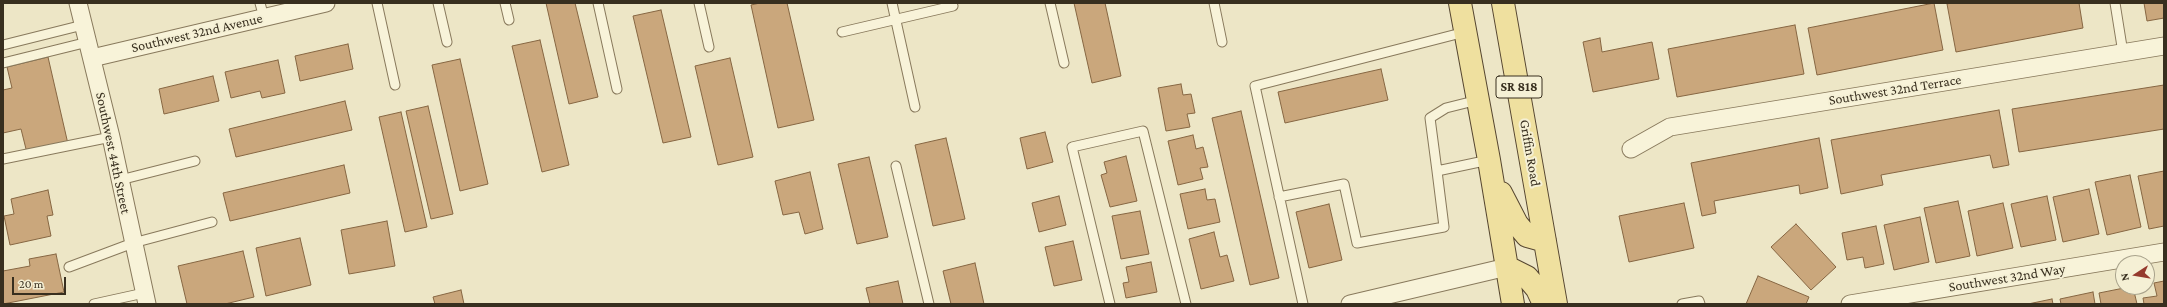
<!DOCTYPE html>
<html>
<head>
<meta charset="utf-8">
<style>
	body { margin:0 }
	#map { position:relative; width:2167px; height:307px; overflow:hidden; background:#ede6c6; font-family:"Crimson Pro",serif }
	canvas { display:block }
	.frame { position:absolute; inset:0; border:4px solid #382f1f; pointer-events:none }
	.north { position:absolute; left:2115px; top:255px; width:40px; height:40px; box-sizing:border-box; background:#f5f0d5; border:1px solid #a9a38c; border-radius:50%; rotate:258deg; font-size:11px; font-weight:700; line-height:16px; text-align:center; color:#382f1f }
	.north::after { content:''; display:block; margin:auto; width:14px; height:18px; background:#953a2d; clip-path:polygon(50% 0,100% 100%,50% 72%,0 100%) }
	.scale { position:absolute; left:12px; top:277px; width:54px; height:18px; box-sizing:border-box; border:2px solid #382f1f; border-top:0; padding-left:5px; font-size:12px; line-height:14px; white-space:nowrap; color:#382f1f; -webkit-text-stroke:3px #f5f0d5; paint-order:stroke }
</style>
</head>
<body>
<div id="map">
<canvas width="2167" height="307"></canvas>
<div class="frame"></div>
<div class="north">N</div>
<div class="scale">20 m</div>
</div>
<script>
const ctx = document.querySelector('canvas').getContext('2d');
ctx.lineJoin = 'round';
function paint(path, color) {
  ctx.fillStyle = color;
  ctx.fill(path, 'evenodd');
}
function poly(rows) {
  const path = new Path2D();
  for (const r of rows) {
    path.moveTo(r[0], r[1]);
    for (let i = 2; i < r.length; i += 2) path.lineTo(r[i], r[i + 1]);
  }
  return path;
}
function stroke(path, color, width, dash) {
  ctx.strokeStyle = color;
  ctx.lineWidth = width;
  ctx.lineCap = dash ? 'butt' : 'round';
  ctx.setLineDash(dash || []);
  ctx.stroke(path);
}
function write(font, color, halo, rows, align = 'center') {
  ctx.font = font + ' "Crimson Pro",serif';
  ctx.lineWidth = 4;
  ctx.setLineDash([]);
  ctx.textBaseline = 'middle';
  ctx.strokeStyle = halo;
  ctx.fillStyle = color;
  for (const [text, x, y, turn = 0] of rows) {
    ctx.save();
    ctx.translate(x, y);
    ctx.rotate((+turn || 0) * Math.PI / 180);
    ctx.textAlign = isNaN(turn) ? turn : align;
    if (halo) ctx.strokeText(text, 0, 0);
    ctx.fillText(text, 0, 0);
    ctx.restore();
  }
}
const building = poly([
	[546,3,575,3,598,97,569,104,546,3],
	[760,3,787,3,814,120,778,128,751,5,760,3],
	[1074,3,1105,3,1121,76,1092,83,1074,3],
	[1934,3,1943,50,1817,75,1808,28,1934,3],
	[1951,3,2079,3,2083,28,1956,52,1947,4,1951,3],
	[2144,3,2164,3,2164,18,2147,21,2144,3],
	[661,10,691,137,663,143,633,16,661,10],
	[1795,25,1804,74,1677,97,1668,49,1795,25],
	[1600,38,1602,52,1652,42,1659,79,1593,92,1583,42,1600,38],
	[540,40,569,165,542,172,512,46,540,40],
	[348,44,353,69,300,81,295,56,348,44],
	[48,57,68,144,27,153,21,129,3,133,3,90,12,88,7,67,48,57],
	[730,58,753,157,718,165,695,66,730,58],
	[460,59,488,184,460,191,432,65,460,59],
	[278,60,285,93,262,98,260,91,231,98,225,72,278,60],
	[1381,69,1388,100,1285,123,1278,92,1381,69],
	[213,76,219,101,164,114,159,89,213,76],
	[1181,84,1183,95,1191,94,1195,113,1187,114,1190,127,1166,131,1158,88,1181,84],
	[2164,85,2164,129,2019,152,2012,109,2164,85],
	[345,101,352,130,236,157,229,129,345,101],
	[428,106,453,214,431,219,406,111,428,106],
	[1999,110,2009,165,1993,168,1990,155,1881,175,1883,185,1841,194,1831,140,1999,110],
	[1241,111,1279,278,1250,285,1212,118,1241,111],
	[401,112,427,227,405,232,379,117,401,112],
	[1045,132,1053,162,1027,169,1020,138,1045,132],
	[1193,135,1196,149,1203,147,1208,167,1200,168,1203,179,1178,185,1168,141,1193,135],
	[946,138,965,219,933,226,915,145,946,138],
	[1819,138,1828,188,1800,194,1799,185,1714,201,1716,213,1702,216,1691,163,1819,138],
	[1126,156,1137,201,1110,207,1101,175,1107,173,1104,162,1126,156],
	[869,157,888,237,857,244,838,164,869,157],
	[344,165,350,193,230,221,223,193,344,165],
	[2164,171,2164,226,2149,229,2138,176,2164,171],
	[810,172,823,229,805,234,799,212,783,215,775,181,810,172],
	[2130,175,2141,227,2107,235,2095,182,2130,175],
	[1205,189,1207,200,1215,199,1220,222,1188,229,1180,194,1205,189],
	[2089,189,2099,234,2063,242,2053,197,2089,189],
	[48,190,53,215,47,216,51,236,10,245,4,216,14,214,11,199,48,190],
	[1059,196,1066,225,1039,232,1032,203,1059,196],
	[2047,196,2056,240,2021,247,2011,204,2047,196],
	[1958,201,1970,256,1936,263,1924,208,1958,201],
	[1684,203,1694,248,1629,262,1619,216,1684,203],
	[2003,203,2013,248,1977,256,1968,211,2003,203],
	[1329,204,1342,260,1309,268,1296,212,1329,204],
	[1140,211,1149,254,1121,259,1112,216,1140,211],
	[1920,217,1929,262,1894,270,1884,225,1920,217],
	[387,221,395,266,349,274,341,230,387,221],
	[1796,224,1836,267,1811,290,1771,247,1796,224],
	[1876,226,1884,264,1865,268,1863,257,1847,260,1842,233,1876,226],
	[1214,232,1220,257,1227,255,1234,281,1201,289,1189,239,1214,232],
	[300,238,311,285,266,296,256,248,300,238],
	[1073,241,1082,280,1054,286,1045,247,1073,241],
	[243,251,254,297,225,304,187,304,178,266,243,251],
	[56,254,64,292,3,304,3,271,30,266,29,259,56,254],
	[1151,262,1157,292,1126,298,1123,283,1129,282,1126,267,1151,262],
	[975,263,984,304,951,304,943,271,975,263],
	[1758,276,1809,297,1806,304,1746,304,1758,276],
	[898,281,903,304,870,304,866,288,898,281],
	[2164,281,2164,304,2144,304,2143,298,2157,296,2154,283,2164,281],
	[2129,287,2133,287,2137,304,2101,304,2099,293,2129,287],
	[461,290,464,304,435,304,433,297,461,290],
	[2093,292,2095,304,2061,304,2060,299,2093,292],
	[2052,299,2053,304,2028,304,2052,299]
]);
const service = poly([
	[260,3,264,18],
	[377,3,395,85],
	[438,3,447,42],
	[505,3,509,20],
	[598,3,617,89],
	[699,3,709,47],
	[892,3,915,107],
	[1050,3,1064,63],
	[1214,3,1222,42],
	[2115,3,2123,53],
	[842,32,953,6],
	[3,45,83,25],
	[3,63,88,42],
	[3,159,111,137],
	[896,166,929,304],
	[1437,171,1430,118,1446,108,1478,100],
	[120,180,195,161],
	[1279,197,1344,184,1357,243,1444,227,1437,171,1489,160],
	[69,267,133,243,212,222],
	[94,304,144,293],
	[1110,304,1072,147,1143,131,1186,304],
	[1303,304,1255,86,1465,32],
	[1682,304,1699,301,1700,304]
]);
const minor = poly([
	[78,3,111,137,147,304],
	[92,58,326,3],
	[1631,149,1670,127,2164,46],
	[1350,304,1507,267],
	[1850,304,2164,252]
]);
const primary = poly([
	[1460,3,1489,160,1513,304],
	[1503,3,1556,304],
	[1501,193,1517,224,1527,236,1545,241],
	[1507,267,1527,277,1537,289,1544,304]
]);
const shields = [
	[1519,87,46]
];
const shieldNames = [
	["SR 818",1519,87]
];
const streetNames = [
	["Southwest 32nd Avenue",197,33,-13],
	["Southwest 32nd Terrace",1895,90,-9],
	["Southwest 44th Street",113,153,78],
	["Griffin Road",1530,153,80],
	["Southwest 32nd Way",2007,278,-9]
];
paint(building, '#caa77c');
stroke(building, '#866642', 1);
stroke(service, '#88795c', 11);
stroke(minor, '#88795c', 19);
stroke(primary, '#564630', 24);
stroke(service, '#f8f3d9', 9);
stroke(minor, '#f8f3d9', 17);
stroke(primary, '#efe09f', 22);
for (const [x, y, w] of shields) {
  const box = new Path2D();
  box.roundRect(x - w / 2, y - 11, w, 22, 3);
  ctx.fillStyle = '#f5f0d5';
  ctx.fill(box);
  stroke(box, '#382f1f', 1);
}
write('bold 13px', '#382f1f', null, shieldNames);
write('14px', '#382f1f', '#f5f0d5', streetNames);
</script>
</body>
</html>
